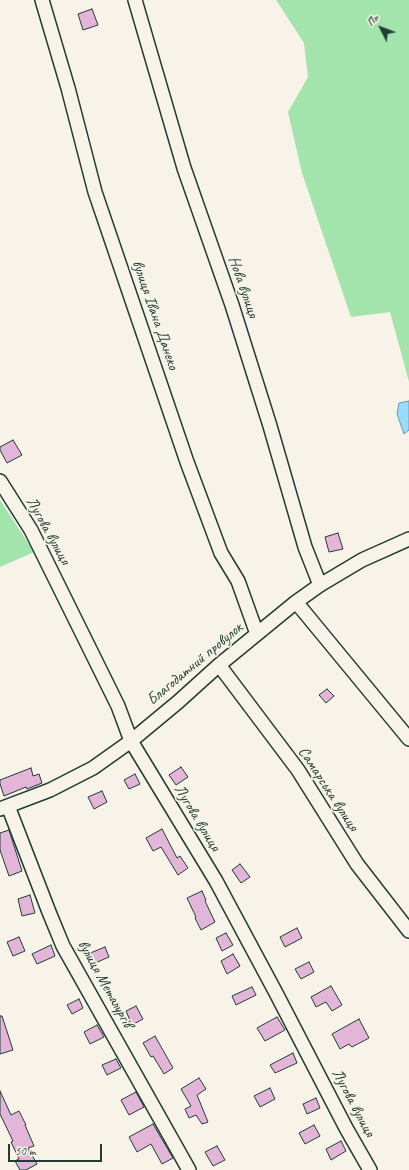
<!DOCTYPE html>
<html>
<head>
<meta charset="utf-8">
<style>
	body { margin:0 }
	#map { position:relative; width:409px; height:1170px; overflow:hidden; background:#f7f3e8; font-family:Caveat,sans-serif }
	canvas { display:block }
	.north { position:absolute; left:361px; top:8px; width:40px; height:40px; -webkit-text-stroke:3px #f7f3e8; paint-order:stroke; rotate:312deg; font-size:11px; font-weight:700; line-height:16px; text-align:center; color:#1f3d34 }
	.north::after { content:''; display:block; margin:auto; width:14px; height:18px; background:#1f3d34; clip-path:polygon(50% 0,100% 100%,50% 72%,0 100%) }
	.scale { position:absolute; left:8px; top:1144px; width:94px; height:18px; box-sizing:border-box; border:2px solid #1f3d34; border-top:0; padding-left:5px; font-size:12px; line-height:14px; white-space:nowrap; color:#1f3d34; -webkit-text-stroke:3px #f7f3e8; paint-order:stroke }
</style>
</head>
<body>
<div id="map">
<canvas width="409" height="1170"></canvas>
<div class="north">Пн</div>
<div class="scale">50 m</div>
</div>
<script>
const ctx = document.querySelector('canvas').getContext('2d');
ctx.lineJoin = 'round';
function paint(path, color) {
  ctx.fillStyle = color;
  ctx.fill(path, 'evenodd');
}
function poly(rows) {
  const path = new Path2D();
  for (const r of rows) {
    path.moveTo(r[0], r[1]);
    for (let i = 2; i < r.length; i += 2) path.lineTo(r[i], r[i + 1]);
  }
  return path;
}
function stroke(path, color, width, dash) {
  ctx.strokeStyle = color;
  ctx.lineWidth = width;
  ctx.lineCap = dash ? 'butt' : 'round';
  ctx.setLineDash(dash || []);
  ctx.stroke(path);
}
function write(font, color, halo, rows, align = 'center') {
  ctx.font = font + ' Caveat,sans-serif';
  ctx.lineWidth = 3.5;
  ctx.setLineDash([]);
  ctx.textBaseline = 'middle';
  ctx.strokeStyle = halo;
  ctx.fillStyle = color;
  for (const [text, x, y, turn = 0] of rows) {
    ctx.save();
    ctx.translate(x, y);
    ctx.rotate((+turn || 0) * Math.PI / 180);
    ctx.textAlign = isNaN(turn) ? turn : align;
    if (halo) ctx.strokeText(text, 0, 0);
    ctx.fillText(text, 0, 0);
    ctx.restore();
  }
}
const green = poly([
	[276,0,409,0,409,382,390,312,351,317,302,173,288,112,308,77,304,43],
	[0,500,34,552,0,567]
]);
const water = poly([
	[409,401,409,430,404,434,397,414,399,403,409,401]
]);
const building = poly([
	[92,9,98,25,83,30,78,14,92,9],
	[13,440,22,455,7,463,0,450,0,447,13,440],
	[338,533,343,549,329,552,325,537,338,533],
	[327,689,334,696,326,703,319,695,327,689],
	[181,767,188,777,176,785,169,775,181,767],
	[31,768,33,776,39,774,42,783,27,789,26,787,4,796,0,784,0,780,31,768],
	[135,774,140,784,129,789,124,780,135,774],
	[102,791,107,802,94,809,88,797,102,791],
	[162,829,177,858,180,856,188,868,178,875,161,847,153,851,146,838,162,829],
	[9,830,22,871,9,876,0,850,0,833,9,830],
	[240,864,250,877,241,883,232,870,240,864],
	[202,891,206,900,205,901,215,922,201,930,195,918,196,917,187,898,202,891],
	[30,895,35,913,22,916,18,899,30,895],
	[297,928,302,938,285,947,280,937,297,928],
	[226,933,233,945,222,951,216,938,226,933],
	[19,937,25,951,13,956,7,942,19,937],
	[51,945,55,956,37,964,32,954,51,945],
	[105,947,109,957,93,964,88,954,105,947],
	[233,954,240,966,227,974,221,961,233,954],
	[309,962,314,972,301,979,295,969,309,962],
	[331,986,342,1005,332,1011,326,1002,316,1007,311,997,331,986],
	[252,987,256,995,236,1005,232,996,252,987],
	[79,999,83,1008,72,1014,67,1005,79,999],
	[136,1006,143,1019,132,1025,126,1011,136,1006],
	[0,1016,2,1016,13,1050,0,1054,0,1016],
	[277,1017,285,1030,265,1041,257,1028,277,1017],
	[359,1019,369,1038,352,1047,349,1044,340,1049,332,1034,359,1019],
	[97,1025,104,1037,90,1044,84,1032,97,1025],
	[155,1036,173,1068,164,1074,153,1056,151,1057,143,1043,155,1036],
	[293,1053,297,1063,275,1073,270,1065,293,1053],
	[116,1059,121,1068,107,1075,102,1065,116,1059],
	[199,1078,206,1089,197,1095,208,1122,202,1124,196,1115,189,1118,185,1109,191,1106,181,1089,199,1078],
	[270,1088,275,1099,260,1107,254,1096,270,1088],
	[0,1091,11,1115,19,1111,26,1125,25,1125,34,1146,28,1148,37,1164,26,1170,20,1170,15,1161,19,1159,11,1142,13,1141,0,1114,0,1091],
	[136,1092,144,1107,129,1115,121,1100,136,1092],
	[316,1098,320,1108,307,1114,303,1104,316,1098],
	[153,1124,173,1158,162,1164,151,1144,137,1152,129,1137,153,1124],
	[314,1125,320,1136,305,1144,299,1133,314,1125],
	[341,1141,346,1151,331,1160,326,1149,341,1141],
	[217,1146,225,1160,213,1166,205,1152,217,1146]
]);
const minor = poly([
	[42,0,68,88,95,192,187,462,221,553,238,581,257,634],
	[135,0,184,168,232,305,270,426,305,547,320,585],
	[0,481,31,530,118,706,131,741,216,881,276,993,346,1128,370,1170],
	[296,602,409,739],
	[219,665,298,770,357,864,409,931],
	[8,806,49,912,63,946,189,1170],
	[0,809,50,790,93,768,131,741,178,702,219,665,296,602,320,585,362,560,409,539]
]);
const streetNames = [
	["Нова вулиця",243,287,71],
	["вулиця Івана Данеко",155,315,71],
	["Лугова вулиця",48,531,61],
	["Благодатний провулок",195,664,-40],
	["Самарська вулиця",328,789,57],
	["Лугова вулиця",197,818,59],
	["вулиця Металургів",105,984,61],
	["Лугова вулиця",353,1103,62]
];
paint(green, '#a3e3ac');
paint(water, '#99dbfb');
stroke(water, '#689cab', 1);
paint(building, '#e3b6d9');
stroke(building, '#1f3d34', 1);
stroke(minor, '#1f3d34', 16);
stroke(minor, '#f7f3e8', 13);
write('16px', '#1f3d34', '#f7f3e8', streetNames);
</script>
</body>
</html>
